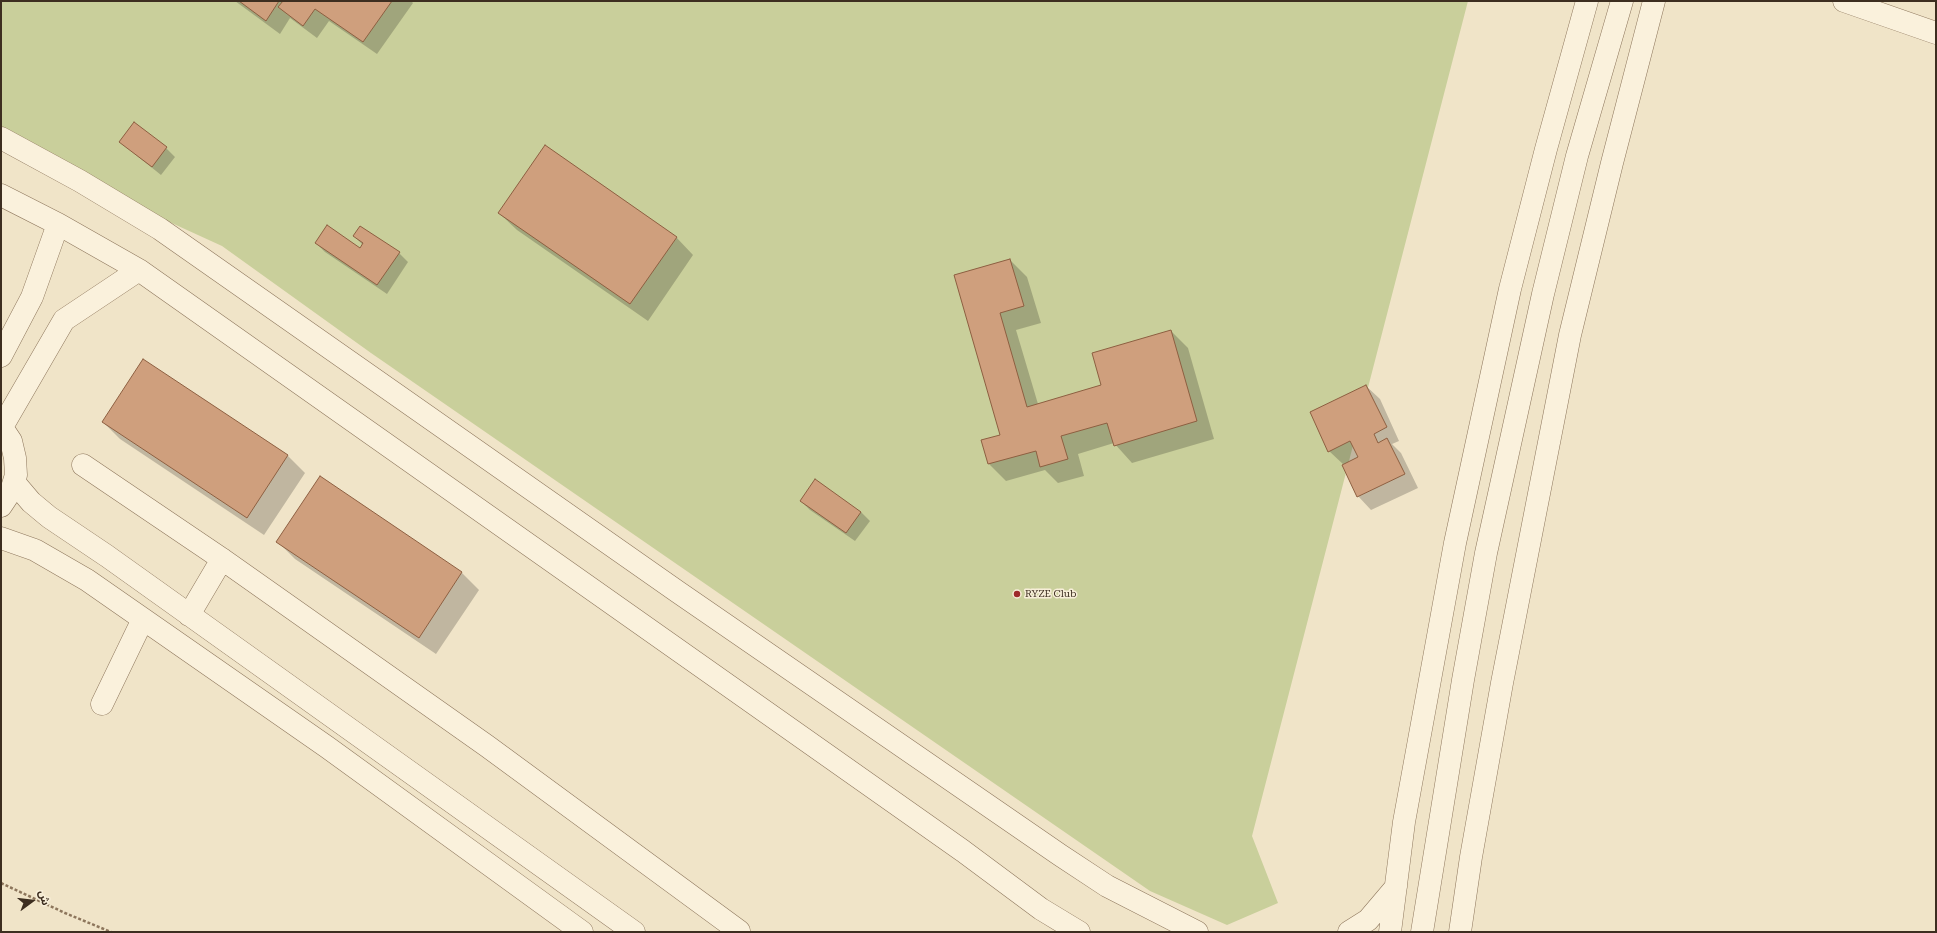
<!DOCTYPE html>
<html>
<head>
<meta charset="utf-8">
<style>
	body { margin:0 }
	#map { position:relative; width:1937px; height:933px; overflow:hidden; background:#f0e4c8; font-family:"Roboto Serif","Noto Sans Arabic",serif }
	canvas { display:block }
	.frame { position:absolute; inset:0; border:2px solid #3d2e20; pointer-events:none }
	.north { position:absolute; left:12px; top:881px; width:40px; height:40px; -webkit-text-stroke:3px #f7eed8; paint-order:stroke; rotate:75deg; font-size:11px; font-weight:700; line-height:16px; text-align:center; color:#3d2e20 }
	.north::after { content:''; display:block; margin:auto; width:14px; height:18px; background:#3d2e20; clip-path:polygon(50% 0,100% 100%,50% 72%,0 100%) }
</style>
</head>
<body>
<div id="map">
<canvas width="1937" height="933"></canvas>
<div class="frame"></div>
<div class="north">ش</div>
</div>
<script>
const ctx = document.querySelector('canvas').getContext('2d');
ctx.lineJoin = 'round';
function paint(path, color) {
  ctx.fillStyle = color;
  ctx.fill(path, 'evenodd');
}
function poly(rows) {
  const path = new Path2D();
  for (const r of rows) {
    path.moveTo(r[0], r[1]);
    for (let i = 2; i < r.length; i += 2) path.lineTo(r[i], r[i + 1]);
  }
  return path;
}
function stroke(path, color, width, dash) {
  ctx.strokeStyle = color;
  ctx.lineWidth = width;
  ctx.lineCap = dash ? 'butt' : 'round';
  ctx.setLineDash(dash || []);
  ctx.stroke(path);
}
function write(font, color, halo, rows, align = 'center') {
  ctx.font = font + ' "Roboto Serif",serif';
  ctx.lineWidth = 3;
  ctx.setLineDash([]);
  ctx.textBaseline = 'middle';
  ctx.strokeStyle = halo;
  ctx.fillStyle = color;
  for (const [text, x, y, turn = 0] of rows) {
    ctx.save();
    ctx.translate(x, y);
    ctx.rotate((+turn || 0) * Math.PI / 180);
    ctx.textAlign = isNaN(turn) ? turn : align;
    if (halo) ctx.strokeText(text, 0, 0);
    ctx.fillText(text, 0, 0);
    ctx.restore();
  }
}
const green = poly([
	[1,1,1468,1,1252,836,1278,903,1227,925,1150,891,371,353,222,246,1,145]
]);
const shadow = poly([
	[235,1,411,1,413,3,377,54,329,21,317,38,290,18,280,34],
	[120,142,166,148,175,157,161,175],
	[499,213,676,237,693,255,648,321,517,230],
	[354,236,399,253,408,262,387,294,325,252,316,243,361,249,363,245],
	[1010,260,1027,277,1041,323,1016,330,1038,404,1102,386,1171,331,1188,348,1214,439,1132,463,1114,443,1078,454,1084,476,1058,483,1045,470,1006,481,989,464,1002,435,955,275],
	[143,360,288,456,305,473,264,535,120,439,103,422],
	[1366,386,1380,399,1399,441,1392,444,1401,453,1418,488,1371,510,1358,496,1344,465,1329,451],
	[320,477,462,573,479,590,436,654,295,559,278,542],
	[801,501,861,512,870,521,855,541,810,510]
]);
const building = poly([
	[239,1,279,1,266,21,239,1],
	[283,1,392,1,363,42,315,9,303,26,278,7,283,1],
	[134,122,167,147,152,167,119,142,134,122],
	[545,145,677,237,630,304,498,213,545,145],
	[327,225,360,248,363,243,353,236,360,226,400,252,377,285,315,243,327,225],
	[1010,259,1024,306,1000,313,1027,407,1101,385,1092,353,1171,330,1197,421,1114,446,1107,423,1061,436,1068,459,1040,467,1036,451,988,464,981,440,1000,435,954,275,1010,259],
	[143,359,288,455,247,518,102,422,143,359],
	[1366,385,1387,427,1374,434,1378,443,1387,438,1405,474,1357,497,1342,465,1358,457,1350,441,1328,452,1310,412,1366,385],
	[320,476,462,572,419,638,276,542,320,476],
	[815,479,861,512,846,533,800,501,815,479]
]);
const path = poly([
	[1,883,65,913,111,932]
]);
const minor = poly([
	[1844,1,1936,33],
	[1,138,80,181,160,229,678,592,1060,855,1107,886,1197,932],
	[1,195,58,224,139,270,963,851,1041,909,1079,932],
	[1,356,32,297,58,224],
	[1,426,11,441,15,458,16,475,11,491,1,506],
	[2,427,64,320,139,270],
	[83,465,222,559,487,746,739,931],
	[14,482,31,502,49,517,107,556,634,932],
	[1,538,35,550,87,580,327,747,582,932],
	[189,615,222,559],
	[102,704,143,619],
	[1349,932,1368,920,1396,887],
	[1390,932,1404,822,1455,543,1510,289,1546,149,1587,1],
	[1422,932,1463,680,1486,553,1543,294,1577,156,1622,1],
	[1460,932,1471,857,1502,683,1570,335,1612,163,1654,1]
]);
const markers = [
	[1017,594,4,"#9e2a2b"]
];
const poiNames = [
	["RYZE Club",1025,594]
];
paint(green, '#c9cf9b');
paint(shadow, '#0003');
paint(building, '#cf9f7d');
stroke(building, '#8d5f41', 1);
stroke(minor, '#8d765c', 23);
stroke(path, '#8d765c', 2.5, [3, 2]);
stroke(minor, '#faf1dc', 22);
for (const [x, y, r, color] of markers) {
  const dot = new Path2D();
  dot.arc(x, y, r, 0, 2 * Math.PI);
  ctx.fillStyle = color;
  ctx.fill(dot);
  stroke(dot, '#f7eed8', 1.5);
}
write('10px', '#3d2e20', '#f7eed8', poiNames, 'left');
</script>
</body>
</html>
